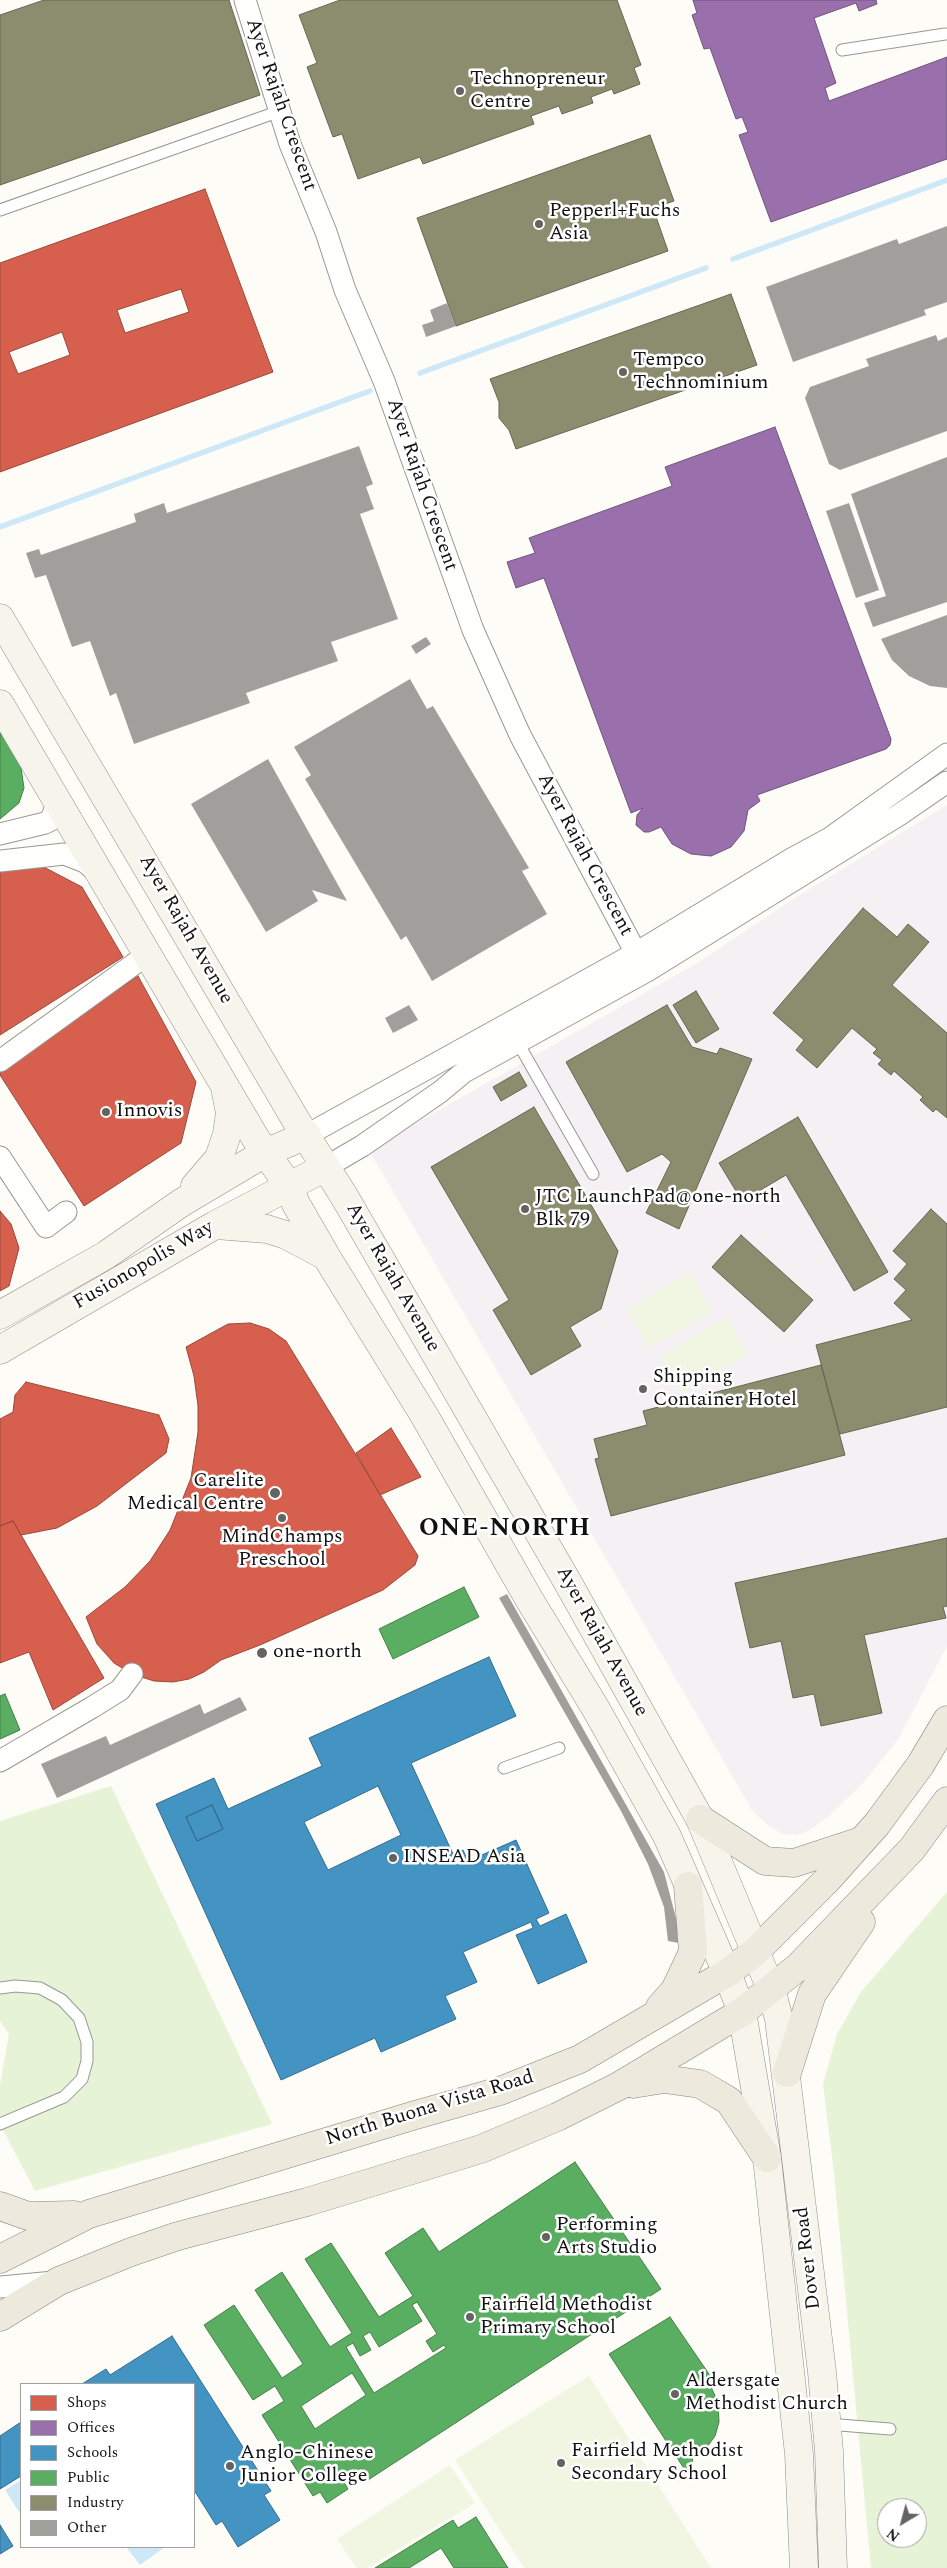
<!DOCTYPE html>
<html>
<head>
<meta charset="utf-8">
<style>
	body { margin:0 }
	#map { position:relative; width:947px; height:2568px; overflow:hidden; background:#fdfcf7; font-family:Spectral,serif }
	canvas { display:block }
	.legend { position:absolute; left:20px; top:2383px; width:175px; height:165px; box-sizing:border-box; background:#fff; border:1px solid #a0a0a0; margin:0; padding:6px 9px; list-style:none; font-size:15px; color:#111 }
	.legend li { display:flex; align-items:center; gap:10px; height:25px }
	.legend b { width:25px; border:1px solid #a0a0a0 }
	.north { position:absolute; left:877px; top:2498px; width:50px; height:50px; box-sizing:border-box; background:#fff; border:1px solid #a0a0a0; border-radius:50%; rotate:217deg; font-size:14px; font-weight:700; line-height:20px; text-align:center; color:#111 }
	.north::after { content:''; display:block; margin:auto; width:18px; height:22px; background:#646362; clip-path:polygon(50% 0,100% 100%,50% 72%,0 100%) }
</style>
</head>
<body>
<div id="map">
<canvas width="947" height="2568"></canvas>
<ul class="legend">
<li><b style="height:14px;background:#d6604d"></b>Shops</li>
<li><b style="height:14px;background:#9970ab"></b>Offices</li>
<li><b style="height:14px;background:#4393c3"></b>Schools</li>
<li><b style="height:14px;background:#5aae61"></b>Public</li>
<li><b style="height:14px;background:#8c8c6e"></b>Industry</li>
<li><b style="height:14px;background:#a19f9c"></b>Other</li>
</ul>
<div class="north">N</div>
</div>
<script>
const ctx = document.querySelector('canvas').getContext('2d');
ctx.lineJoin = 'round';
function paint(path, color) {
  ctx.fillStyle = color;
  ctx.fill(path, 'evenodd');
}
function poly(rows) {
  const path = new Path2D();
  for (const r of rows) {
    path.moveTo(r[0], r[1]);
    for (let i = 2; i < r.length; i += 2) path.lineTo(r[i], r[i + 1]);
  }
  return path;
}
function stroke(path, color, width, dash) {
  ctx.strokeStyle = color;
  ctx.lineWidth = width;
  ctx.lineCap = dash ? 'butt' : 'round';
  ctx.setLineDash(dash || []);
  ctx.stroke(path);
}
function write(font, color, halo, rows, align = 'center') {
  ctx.font = font + ' Spectral,serif';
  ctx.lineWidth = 5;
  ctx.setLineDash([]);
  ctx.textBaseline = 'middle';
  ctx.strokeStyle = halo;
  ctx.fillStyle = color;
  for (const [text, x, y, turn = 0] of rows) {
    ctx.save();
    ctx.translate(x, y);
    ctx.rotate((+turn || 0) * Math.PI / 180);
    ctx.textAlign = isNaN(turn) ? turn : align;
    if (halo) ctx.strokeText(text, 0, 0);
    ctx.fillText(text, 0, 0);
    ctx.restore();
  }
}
const industrial = poly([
	[947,805,947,1646,899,1738,864,1782,830,1815,810,1830,797,1835,783,1834,769,1826,752,1810,369,1150,699,962,795,898]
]);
const green = poly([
	[111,1786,272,2124,35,2191,0,2124,0,2085,9,2034,0,2021,0,1821],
	[947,1892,947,2568,871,2568,834,2173,823,2084,837,2034,861,1992],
	[887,2508,917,2508,917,2538,887,2538]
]);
const pitch = poly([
	[690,1273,712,1312,649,1348,627,1309],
	[726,1317,748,1354,682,1393,660,1356],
	[589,2376,711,2568,524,2568,455,2460],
	[450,2465,475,2503,367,2568,357,2568,337,2539]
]);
const water = poly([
	[21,2480,21,2515,5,2490],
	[126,2547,165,2547,140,2565]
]);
const shops = poly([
	[205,189,273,372,0,472,0,263,205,189],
	[181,289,189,312,125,333,117,310,181,289],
	[62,332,70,355,18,374,9,352,62,332],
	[34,862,82,887,123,957,0,1035,0,868,34,862],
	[138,976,196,1082,181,1143,84,1206,0,1075,0,1069,138,976],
	[0,1211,11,1224,19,1248,9,1286,0,1291,0,1211],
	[250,1323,269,1329,286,1341,418,1556,415,1565,383,1590,260,1645,221,1660,204,1672,189,1679,173,1682,154,1681,132,1674,114,1663,97,1644,86,1617,125,1587,150,1561,170,1530,191,1478,198,1432,198,1406,194,1376,186,1347,228,1324,250,1323],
	[26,1382,159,1415,169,1439,166,1453,97,1506,57,1528,21,1535,13,1521,0,1526,0,1419,13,1412,15,1395,26,1382],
	[391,1428,421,1477,380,1495,356,1453,391,1428],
	[13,1521,104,1678,53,1710,29,1652,0,1663,0,1526,13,1521]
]);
const offices = poly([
	[693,0,876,0,877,4,859,11,856,3,814,18,836,83,825,88,829,101,947,57,947,159,771,222,739,135,748,132,742,117,736,119,710,48,704,49,692,15,697,13,693,0],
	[775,427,891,739,890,745,886,749,757,795,760,801,748,810,744,831,731,847,711,856,691,854,672,844,661,827,649,832,644,832,636,825,637,815,643,808,631,813,544,578,516,588,507,562,535,553,529,538,672,486,665,467,775,427]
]);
const schools = poly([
	[489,1657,516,1716,411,1763,453,1854,463,1850,468,1861,516,1840,549,1913,536,1919,540,1926,566,1914,587,1962,538,1984,516,1935,533,1928,531,1922,463,1952,477,1982,445,1996,456,2019,381,2052,375,2038,281,2080,156,1804,214,1778,228,1809,322,1766,309,1738,489,1657],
	[378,1786,401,1835,328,1870,304,1822,378,1786],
	[212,1805,223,1829,197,1841,186,1817,212,1805],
	[212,1805,223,1829,197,1841,186,1817,212,1805],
	[172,2336,271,2491,264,2495,280,2520,238,2547,222,2521,216,2525,194,2490,194,2384,82,2384,106,2369,110,2375,172,2336],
	[21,2422,21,2476,0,2489,0,2436,21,2422],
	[0,2525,13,2546,0,2554,0,2525]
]);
const public = poly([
	[0,729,20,761,24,788,19,803,0,819,0,729],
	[464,1587,479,1617,393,1659,379,1629,464,1587],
	[5,1694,20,1730,0,1739,0,1696,5,1694],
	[575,2162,661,2289,368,2480,361,2468,342,2479,348,2489,327,2503,320,2492,313,2496,262,2415,284,2401,275,2386,253,2400,204,2325,234,2305,282,2378,303,2364,255,2290,282,2272,330,2347,352,2333,305,2259,331,2243,379,2317,413,2296,385,2253,423,2228,439,2252,575,2162],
	[417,2302,437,2334,426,2341,433,2352,444,2345,446,2348,374,2393,346,2347,353,2343,360,2356,371,2350,363,2336,370,2332,379,2347,422,2321,412,2305,417,2302],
	[352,2373,366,2395,315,2429,301,2406,352,2373],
	[670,2317,711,2377,710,2385,718,2402,719,2422,715,2436,707,2447,694,2453,689,2476,609,2354,670,2317],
	[476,2517,508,2568,454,2568,441,2548,409,2568,375,2568,453,2520,458,2528,476,2517]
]);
const industry = poly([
	[44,0,229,0,260,95,0,185,0,15,44,0],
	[340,0,617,0,641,65,634,68,640,84,614,94,612,89,591,97,593,103,562,114,559,106,531,116,534,124,423,164,420,157,358,179,342,134,333,137,307,67,317,63,299,15,340,0],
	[650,135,674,201,653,208,668,251,456,326,417,218,650,135],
	[731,294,757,365,516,449,509,430,499,418,499,402,490,379,731,294],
	[863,908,897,937,908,924,929,942,892,985,947,1033,947,1118,936,1109,933,1112,920,1100,923,1097,894,1071,891,1075,878,1064,882,1060,873,1053,877,1049,852,1028,817,1068,796,1050,804,1040,773,1013,863,908],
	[696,991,719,1029,696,1043,673,1005,696,991],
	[667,1005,692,1047,717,1054,720,1048,752,1059,679,1229,646,1213,671,1162,662,1154,627,1172,566,1062,667,1005],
	[519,1072,527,1086,501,1101,493,1087,519,1072],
	[534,1107,618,1251,601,1309,570,1327,581,1346,531,1375,493,1310,509,1300,431,1167,534,1107],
	[798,1117,888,1272,854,1291,786,1175,742,1201,719,1163,798,1117],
	[931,1209,947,1224,947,1407,840,1434,816,1345,912,1320,894,1303,906,1290,894,1279,907,1264,893,1251,931,1209],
	[741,1235,813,1300,784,1332,712,1267,741,1235],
	[821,1365,845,1455,611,1516,595,1459,599,1458,594,1439,647,1425,643,1411,821,1365],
	[947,1538,947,1606,943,1607,946,1618,864,1635,882,1713,821,1726,814,1694,793,1698,781,1641,750,1648,735,1583,947,1538]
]);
const stream = poly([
	[733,259,947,180],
	[420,373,706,268],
	[0,527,370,391]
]);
const building = poly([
	[947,226,947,302,924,310,926,315,793,362,766,287,897,239,899,244],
	[447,303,456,326,426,337,422,325,434,321,430,310],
	[936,335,938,341,947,337,947,431,840,470,829,464,805,398,810,387,869,366,866,359],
	[359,446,373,484,366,487,374,509,360,514,398,619,331,642,338,661,246,693,250,703,134,744,116,693,110,696,90,641,72,647,46,575,35,578,26,553,39,549,41,555,136,522,134,514,164,503,167,513],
	[947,457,947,602,873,627,864,603,886,596,851,494],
	[849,503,879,590,856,598,826,511],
	[947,615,947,688,930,686,909,676,892,660,881,639],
	[426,637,431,644,416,654,411,646],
	[410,679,427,709,433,706,529,868,522,871,547,914,432,981,406,936,401,940,305,779,311,775,294,747],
	[268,759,347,901,312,890,318,901,266,932,191,804],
	[409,1005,418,1020,393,1033,385,1018],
	[507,1594,664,1872,678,1926,679,1943,668,1941,664,1907,648,1864,621,1811,499,1598],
	[240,1697,247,1710,57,1798,41,1764,106,1736,110,1745,200,1704,204,1714]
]);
const lane = poly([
	[842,50,945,34],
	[0,210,280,111],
	[518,1043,593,1174],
	[504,1768,559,1748],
	[0,1988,15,1986,40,1988,62,2000,79,2018,87,2042,87,2061,82,2079,64,2097,0,2124],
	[827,2424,890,2429]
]);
const street = poly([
	[245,0,290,144,326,232,345,290,384,381,473,630,520,735,636,953,648,970],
	[0,834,45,823,51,820,58,801],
	[0,861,64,854,85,862,98,873],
	[0,1061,137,962],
	[307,1135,636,953,793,858,830,838,947,754],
	[0,1157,46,1227,66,1212],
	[326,1167,362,1146,440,1092,464,1072,647,971,899,815,947,782],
	[0,1761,91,1708,120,1690,132,1674],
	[0,2287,54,2282]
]);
const secondary = poly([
	[0,618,297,1122,344,1196,567,1581,700,1819,771,1989,779,2019,822,2372,829,2451,833,2568],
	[0,704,256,1139,289,1186,296,1204,326,1256,424,1415,529,1599,596,1709,667,1836,727,1973,742,2012,767,2158,799,2454,804,2568],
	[195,1186,219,1158,227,1134,230,1113,226,1093],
	[216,1225,267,1229,286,1235,326,1256],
	[0,1315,106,1255,181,1203,265,1153,307,1135],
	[0,1350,215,1225,326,1167]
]);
const primary = poly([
	[700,1819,765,1861,794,1863,858,1842],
	[660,2007,675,1990,693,1952,688,1886],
	[787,2073,812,1994,861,1922],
	[633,2084,664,2079,700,2084,707,2088,729,2101,767,2158],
	[0,2206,28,2216,74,2215],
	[0,2259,89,2214,412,2116,500,2091,580,2059,727,1973,755,1952,828,1879,877,1824,921,1764,947,1720],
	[0,2317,59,2281,131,2252,178,2236,307,2202,481,2149,557,2117,619,2086,742,2012,798,1967,912,1849,947,1801]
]);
const markers = [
	[460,91,5,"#646362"],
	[539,224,5,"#646362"],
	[623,372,5,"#646362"],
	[106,1112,5,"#646362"],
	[525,1209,5,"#646362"],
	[643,1389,5,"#646362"],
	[275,1493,6,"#646362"],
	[282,1518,5,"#646362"],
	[262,1653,6,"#646362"],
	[393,1858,5,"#646362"],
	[546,2237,5,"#646362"],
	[470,2317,5,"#646362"],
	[675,2394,5,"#646362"],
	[561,2463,5,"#646362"],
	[230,2466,5,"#646362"]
];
const poiNames = [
	["Technopreneur",470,80],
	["Centre",470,103],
	["Pepperl+Fuchs",549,212],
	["Asia",549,235],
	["Tempco",633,361],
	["Technominium",633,384],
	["Innovis",116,1112],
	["JTC LaunchPad@one-north",535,1198],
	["Blk 79",535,1221],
	["Shipping",653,1378],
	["Container Hotel",653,1401],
	["Carelite",264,1482,"right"],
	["Medical Centre",264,1505,"right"],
	["MindChamps",282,1538,"center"],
	["Preschool",282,1561,"center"],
	["one-north",273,1653],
	["INSEAD Asia",403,1858],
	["Performing",556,2226],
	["Arts Studio",556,2249],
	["Fairfield Methodist",480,2306],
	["Primary School",480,2329],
	["Aldersgate",685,2382],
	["Methodist Church",685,2405],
	["Fairfield Methodist",571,2452],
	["Secondary School",571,2475],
	["Anglo-Chinese",240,2454],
	["Junior College",240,2477]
];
const streetNames = [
	["Ayer Rajah Crescent",280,105,71],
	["Ayer Rajah Crescent",421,485,71],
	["Ayer Rajah Crescent",584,855,62],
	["Ayer Rajah Avenue",185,930,60],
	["Fusionopolis Way",144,1266,-30],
	["Ayer Rajah Avenue",392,1278,60],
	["Ayer Rajah Avenue",601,1642,61],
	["North Buona Vista Road",430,2109,-17],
	["Dover Road",809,2258,-97]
];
const districtNames = [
	["ONE-NORTH",505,1530]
];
paint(industrial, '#f5f0f3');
paint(green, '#e7f3d7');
paint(pitch, '#f0f6e1');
paint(water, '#cde8f7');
paint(shops, '#d6604d');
stroke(shops, '#9b483b', 1);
paint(offices, '#9970ab');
stroke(offices, '#70547d', 1);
paint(schools, '#4393c3');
stroke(schools, '#346c8e', 1);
paint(public, '#5aae61');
stroke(public, '#447f49', 1);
paint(industry, '#8c8c6e');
stroke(industry, '#676752', 1);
stroke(stream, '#cde8f7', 5.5);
paint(building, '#a19f9c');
stroke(lane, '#979795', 13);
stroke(street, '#979795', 23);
stroke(secondary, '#8e8d8b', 29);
stroke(primary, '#858482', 29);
stroke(lane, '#fffffe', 11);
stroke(street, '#fffffe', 21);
stroke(secondary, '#f6f4eb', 28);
stroke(primary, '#ede9dc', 28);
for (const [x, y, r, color] of markers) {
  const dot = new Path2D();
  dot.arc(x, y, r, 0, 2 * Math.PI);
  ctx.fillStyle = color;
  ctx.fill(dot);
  stroke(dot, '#fff', 2);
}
write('20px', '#111', '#fff', poiNames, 'left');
write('20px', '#111', '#fff', streetNames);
ctx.letterSpacing = '1px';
write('bold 25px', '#111', '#fff', districtNames);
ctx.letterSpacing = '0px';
</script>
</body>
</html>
